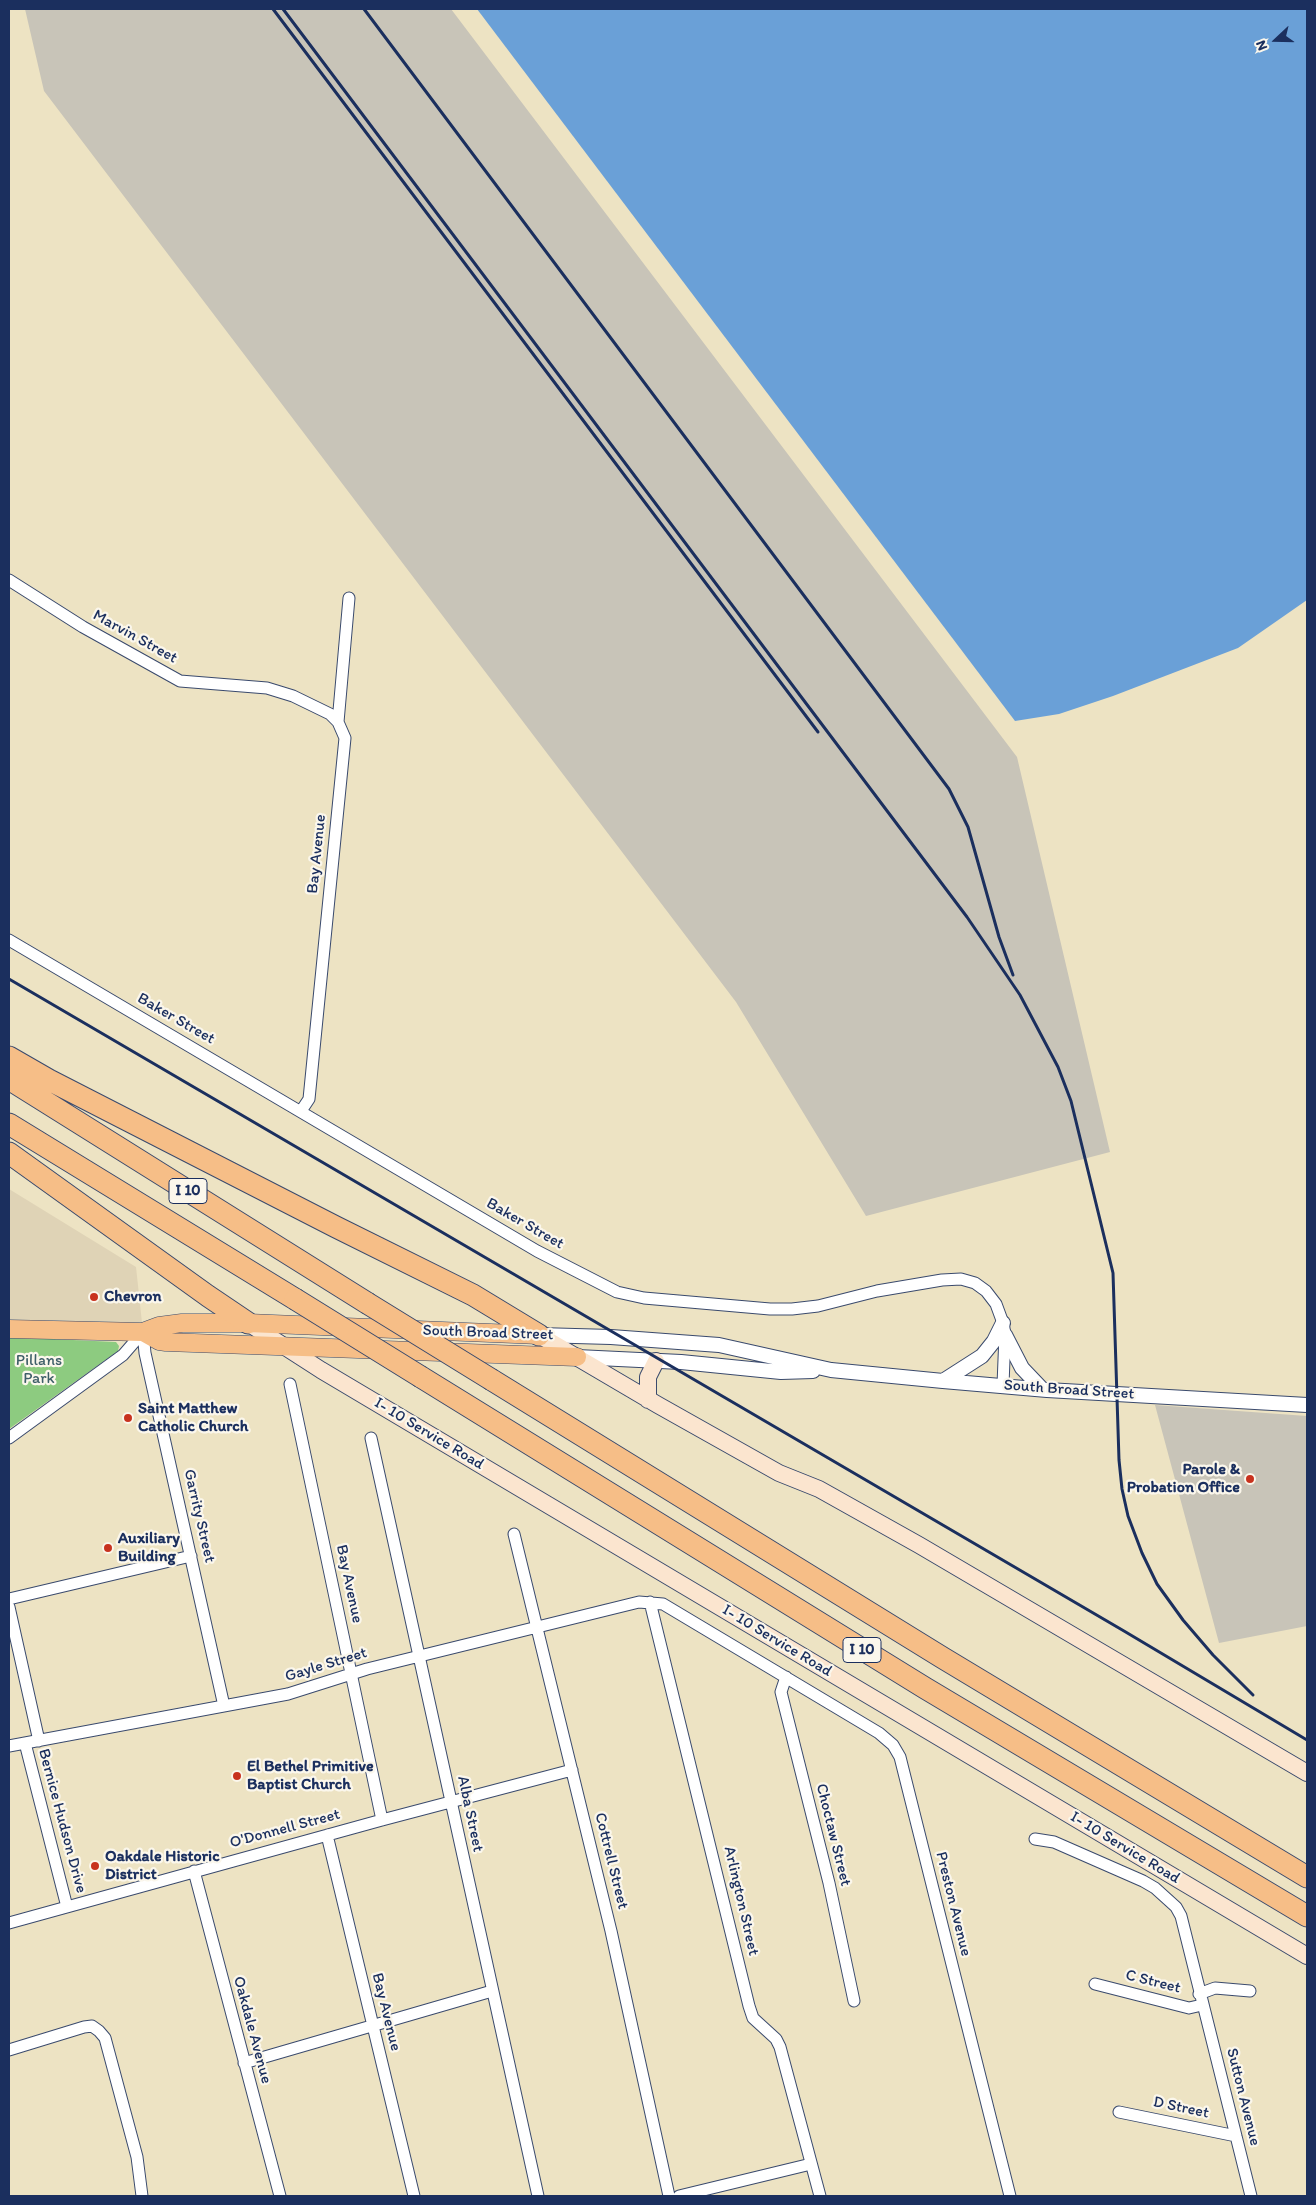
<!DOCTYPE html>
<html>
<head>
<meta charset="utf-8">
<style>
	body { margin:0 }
	#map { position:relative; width:1316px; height:2205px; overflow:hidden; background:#ede3c3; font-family:Itim,sans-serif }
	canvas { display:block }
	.frame { position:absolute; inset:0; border:10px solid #1b2f5e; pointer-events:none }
	.north { position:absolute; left:1251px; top:15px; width:50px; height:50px; -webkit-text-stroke:4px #fbf7ec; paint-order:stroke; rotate:249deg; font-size:14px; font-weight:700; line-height:20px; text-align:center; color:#1b2f5e }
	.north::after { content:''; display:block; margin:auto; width:18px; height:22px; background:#1b2f5e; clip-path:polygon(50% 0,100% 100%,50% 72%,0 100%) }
</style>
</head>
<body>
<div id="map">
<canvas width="1316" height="2205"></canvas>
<div class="frame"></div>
<div class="north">N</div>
</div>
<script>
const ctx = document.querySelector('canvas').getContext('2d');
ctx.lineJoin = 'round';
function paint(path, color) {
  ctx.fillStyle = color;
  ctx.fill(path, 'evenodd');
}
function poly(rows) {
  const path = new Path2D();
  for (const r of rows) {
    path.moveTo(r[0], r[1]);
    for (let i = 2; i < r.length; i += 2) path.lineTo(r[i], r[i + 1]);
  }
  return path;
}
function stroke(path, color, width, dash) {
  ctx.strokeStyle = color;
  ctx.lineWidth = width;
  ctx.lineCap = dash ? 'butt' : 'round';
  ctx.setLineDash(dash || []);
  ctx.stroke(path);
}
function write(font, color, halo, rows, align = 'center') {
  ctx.font = font + ' Itim,sans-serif';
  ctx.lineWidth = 4.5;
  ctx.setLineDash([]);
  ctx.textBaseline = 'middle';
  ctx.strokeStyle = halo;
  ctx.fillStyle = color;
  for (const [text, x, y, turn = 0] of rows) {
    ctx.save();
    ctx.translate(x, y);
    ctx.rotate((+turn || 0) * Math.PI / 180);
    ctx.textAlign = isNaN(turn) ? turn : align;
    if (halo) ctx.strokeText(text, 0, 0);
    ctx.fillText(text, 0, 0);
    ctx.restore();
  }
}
const built = poly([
	[9,1189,136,1267,143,1332,9,1328]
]);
const industrial = poly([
	[25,9,451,9,1017,757,1110,1152,866,1216,736,1002,44,91],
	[1155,1405,1307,1416,1307,1626,1219,1643]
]);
const green = poly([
	[9,1337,116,1342,119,1346,118,1351,9,1429]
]);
const water = poly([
	[477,9,1307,9,1307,600,1238,648,1113,696,1059,714,1015,721]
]);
const minor = poly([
	[9,580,83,627,180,681,267,688,293,696,330,714,338,722],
	[9,940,537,1251,617,1292,644,1298,770,1309,792,1309,818,1306,877,1291,942,1280,961,1279,975,1283,986,1291,996,1304,1003,1323,1005,1334,1003,1385],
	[301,1111,309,1099,345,738,338,722,349,598],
	[143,1332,145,1353,224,1706],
	[290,1384,382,1820],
	[9,1438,123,1355,143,1332],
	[371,1438,538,2196],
	[514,1534,611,1931,669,2196],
	[9,1599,191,1556],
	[650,1602,749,2006,753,2018,776,2039,780,2047,820,2196],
	[9,1607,39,1741],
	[786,1677,781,1692,829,1883,854,2001],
	[25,1743,67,1907],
	[9,1746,288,1694,367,1669,639,1602,663,1604,879,1733,893,1745,900,1757,1010,2196],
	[327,1835,414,2196],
	[1035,1839,1054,1842,1143,1881,1155,1888,1176,1907,1181,1916,1251,2196],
	[194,1871,280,2196],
	[9,1923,382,1820,572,1770],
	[1095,1984,1189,2008,1202,2005],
	[1199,1994,1215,1988,1250,1991],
	[9,2050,84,2027,92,2026,99,2031,105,2038,137,2157,142,2196],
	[244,2063,492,1991],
	[1119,2112,1236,2136],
	[679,2196,811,2164]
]);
const tertiary = poly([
	[539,1335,611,1337,719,1345,831,1370,943,1381,1047,1390,1307,1405],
	[1005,1335,1022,1368,1042,1389],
	[577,1357,681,1362,781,1372,813,1371],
	[943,1381,982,1356,994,1341,1003,1323]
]);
const secondary = poly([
	[248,1323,321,1370,1307,1956],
	[539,1335,658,1405,779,1473,819,1489,919,1545,1307,1773],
	[648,1400,648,1377,656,1361]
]);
const primary = poly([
	[9,1329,143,1332,159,1326,182,1323,248,1323,539,1335],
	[143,1332,159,1341,166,1342,577,1357]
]);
const motorway = poly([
	[9,1057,49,1080,336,1227,473,1295,539,1335],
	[9,1079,367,1303],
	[9,1124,295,1299],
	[9,1153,208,1296,248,1323],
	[421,1377,925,1688,1307,1916],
	[492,1380,943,1658,1307,1877]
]);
const rail = poly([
	[273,9,818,732],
	[283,9,967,917,1020,995,1058,1067,1071,1101,1113,1273,1119,1460,1122,1489,1128,1516,1142,1553,1157,1584,1183,1620,1213,1655,1253,1695],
	[364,9,949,789,968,827,999,937,1013,975],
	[9,979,1124,1631,1307,1740]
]);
const motorwayBridge = poly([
	[295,1299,421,1377],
	[367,1303,492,1380]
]);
const markers = [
	[94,1297,5,"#c8321e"],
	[128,1418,5,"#c8321e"],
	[1250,1479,5,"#c8321e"],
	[108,1548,5,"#c8321e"],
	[237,1776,5,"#c8321e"],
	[95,1866,5,"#c8321e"]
];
const shields = [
	[188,1191,38],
	[862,1650,38]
];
const shieldNames = [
	["I 10",188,1191],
	["I 10",862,1650]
];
const streetNames = [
	["Marvin Street",135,637,29],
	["Bay Avenue",317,854,-84],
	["Baker Street",176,1019,30],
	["Baker Street",525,1224,30],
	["South Broad Street",488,1333,2],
	["South Broad Street",1069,1390,4],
	["I- 10 Service Road",429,1434,31],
	["Garrity Street",199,1516,77],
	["Bay Avenue",349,1584,78],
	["I- 10 Service Road",777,1641,31],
	["Gayle Street",326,1665,-17],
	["Alba Street",470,1814,78],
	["Bernice Hudson Drive",62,1821,75],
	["O'Donnell Street",285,1829,-15],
	["Choctaw Street",833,1835,76],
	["I- 10 Service Road",1125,1848,31],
	["Cottrell Street",611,1861,76],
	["Arlington Street",741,1901,77],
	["Preston Avenue",953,1904,76],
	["C Street",1153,1982,14],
	["Bay Avenue",386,2012,76],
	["Oakdale Avenue",252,2030,75],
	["Sutton Avenue",1243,2097,76],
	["D Street",1181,2108,12]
];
const poiNames = [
	["Chevron",104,1297],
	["Saint Matthew",138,1409],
	["Catholic Church",138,1427],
	["Parole &",1240,1470,"right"],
	["Probation Office",1240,1488,"right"],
	["Auxiliary",118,1539],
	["Building",118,1557],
	["El Bethel Primitive",247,1767],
	["Baptist Church",247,1785],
	["Oakdale Historic",105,1857],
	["District",105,1875]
];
const parkNames = [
	["Pillans",39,1361],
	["Park",39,1379]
];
paint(built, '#dfd3b6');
paint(industrial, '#c8c4b8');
paint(green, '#8dcb80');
paint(water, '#6aa0d7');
stroke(minor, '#3a4a6d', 13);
stroke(tertiary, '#3a4a6d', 16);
stroke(secondary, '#3a4a6d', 18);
stroke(primary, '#3a4a6d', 19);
stroke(motorway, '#3a4a6d', 23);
stroke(minor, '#fff', 11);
stroke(tertiary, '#fff', 14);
stroke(secondary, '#fbe5cf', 16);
stroke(primary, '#f6be87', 18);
stroke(motorway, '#f6be87', 21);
stroke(rail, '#1b2f5e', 3);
stroke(motorwayBridge, '#3a4a6d', 23, []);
stroke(motorwayBridge, '#f6be87', 21);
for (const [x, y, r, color] of markers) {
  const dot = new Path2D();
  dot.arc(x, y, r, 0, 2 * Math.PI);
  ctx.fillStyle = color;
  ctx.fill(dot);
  stroke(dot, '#fbf7ec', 2);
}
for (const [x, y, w] of shields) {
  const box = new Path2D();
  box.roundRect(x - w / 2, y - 12.5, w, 25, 4);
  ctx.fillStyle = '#fbf7ec';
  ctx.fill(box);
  stroke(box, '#1b2f5e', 1);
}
write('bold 15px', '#1b2f5e', null, shieldNames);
write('16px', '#1b2f5e', '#fbf7ec', streetNames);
write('bold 16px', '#1b2f5e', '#fbf7ec', poiNames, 'left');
write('16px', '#3d5e68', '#fbf7ec', parkNames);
</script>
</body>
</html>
